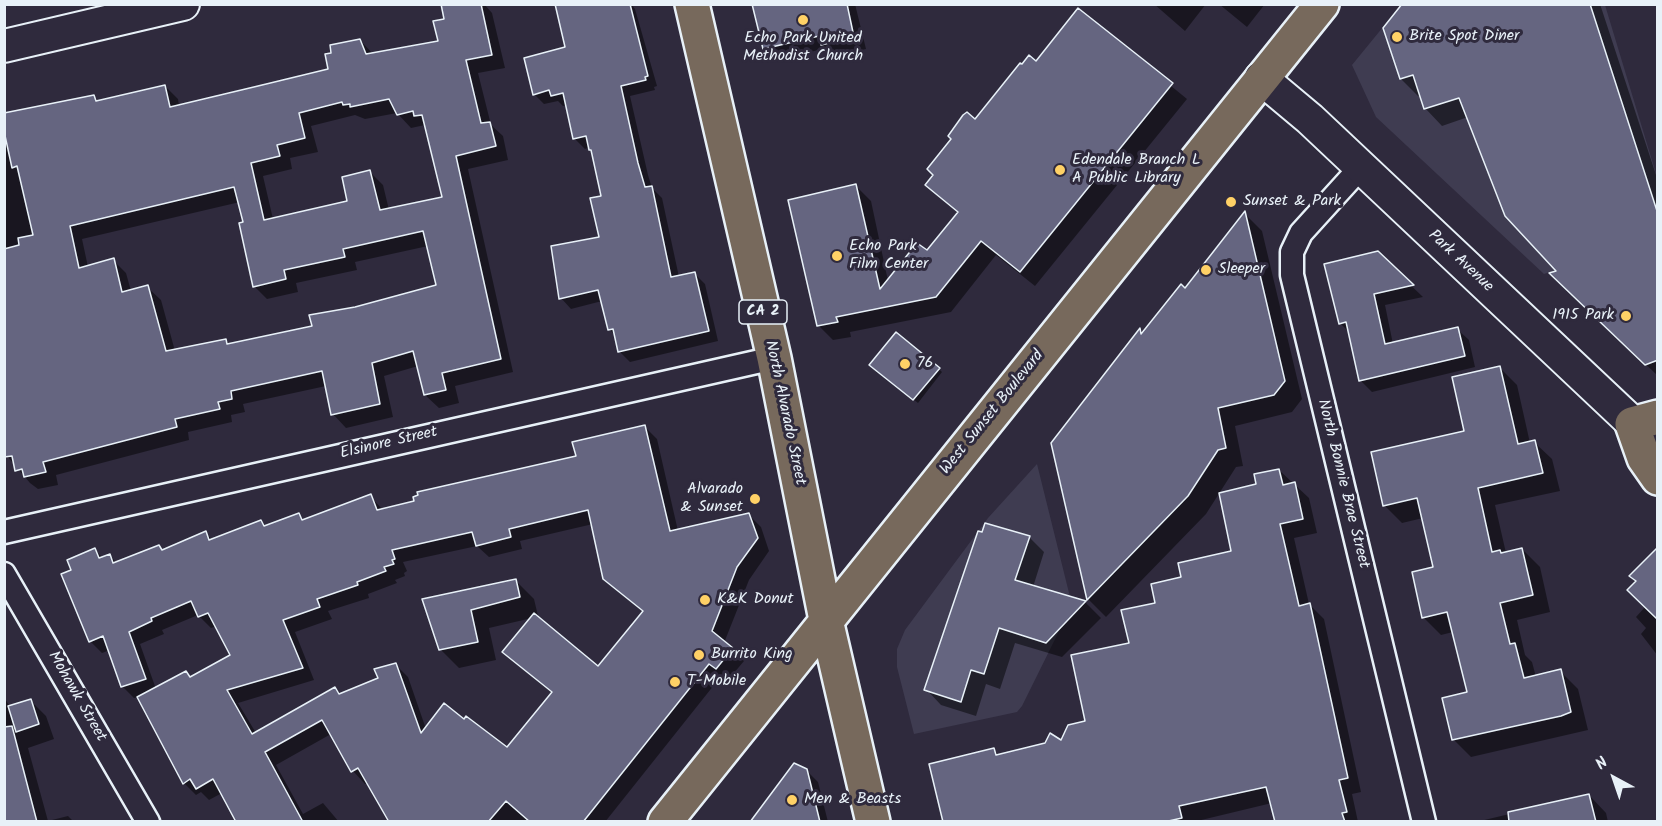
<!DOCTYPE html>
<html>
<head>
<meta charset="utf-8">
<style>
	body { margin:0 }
	#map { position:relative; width:1662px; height:826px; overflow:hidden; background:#2f2a3d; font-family:Kalam,sans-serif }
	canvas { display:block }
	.frame { position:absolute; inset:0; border:6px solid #e8f1f8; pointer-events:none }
	.north { position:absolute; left:1584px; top:748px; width:60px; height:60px; -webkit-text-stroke:4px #2f2a3d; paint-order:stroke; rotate:320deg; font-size:16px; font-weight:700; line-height:24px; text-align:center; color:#e8f1f8 }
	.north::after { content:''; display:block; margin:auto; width:21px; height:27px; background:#e8f1f8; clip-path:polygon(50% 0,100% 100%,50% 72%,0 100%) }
</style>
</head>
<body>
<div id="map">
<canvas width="1662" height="826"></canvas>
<div class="frame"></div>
<div class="north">N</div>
</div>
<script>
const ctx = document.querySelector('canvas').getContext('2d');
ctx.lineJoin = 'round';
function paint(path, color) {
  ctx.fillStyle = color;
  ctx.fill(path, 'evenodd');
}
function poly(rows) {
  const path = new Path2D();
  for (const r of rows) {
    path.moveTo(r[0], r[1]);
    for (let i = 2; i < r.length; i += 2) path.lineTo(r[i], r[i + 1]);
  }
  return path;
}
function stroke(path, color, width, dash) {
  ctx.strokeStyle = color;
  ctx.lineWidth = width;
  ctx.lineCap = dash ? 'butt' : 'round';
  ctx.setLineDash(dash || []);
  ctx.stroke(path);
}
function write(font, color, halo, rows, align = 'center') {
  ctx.font = font + ' Kalam,sans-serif';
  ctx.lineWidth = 6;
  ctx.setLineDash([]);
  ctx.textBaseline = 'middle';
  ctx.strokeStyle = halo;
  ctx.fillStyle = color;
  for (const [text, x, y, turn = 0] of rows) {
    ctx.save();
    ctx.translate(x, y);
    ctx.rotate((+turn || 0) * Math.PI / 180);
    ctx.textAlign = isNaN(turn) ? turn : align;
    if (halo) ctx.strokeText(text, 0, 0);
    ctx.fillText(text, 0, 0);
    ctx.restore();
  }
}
const built = poly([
	[1401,5,1605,5,1657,177,1657,236,1544,274,1376,117,1352,65],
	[1037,464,1072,605,1022,706,1017,712,914,734,897,667,897,649,905,630,988,518]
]);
const shadow = poly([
	[457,4,484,4,492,13,505,68,478,73,491,125,503,136,508,160,468,169,513,372,455,386,459,403,439,408,425,395,418,366,384,376,393,417,346,428,333,414,326,386,243,404,245,412,231,415,232,422,188,432,189,440,56,475,58,485,38,489,30,483,7,456,4,444,4,114,94,97,99,102,165,86,178,99,179,106,330,70,360,40,373,54,440,42,446,21],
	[397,113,411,128,425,125,443,198,389,210,383,185,370,172,349,202,273,219,263,176,292,169,290,158,318,152,311,126,355,115,365,119],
	[240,202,254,286,267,299,298,292,296,283,357,270,355,262,428,246,437,286,356,309,314,327,230,345,225,340,175,351,161,300,147,287,131,291,126,273,113,260,88,267,82,239],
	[557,4,631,4,635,9,657,86,654,87,655,90,630,96,648,175,652,188,662,198,679,277,694,273,705,284,718,341,630,362,619,351,616,336,609,329,602,301,571,309,561,298,601,238,603,197,590,147,585,149,574,138,567,105,563,106,558,101,544,104,534,94,566,48],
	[754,4,855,4,866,49,834,56,827,48,776,60,764,48],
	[1154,4,1206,4,1185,31],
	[1219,4,1265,4,1247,27],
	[1404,4,1600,4,1658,181,1658,376,1568,290,1468,117,1442,126,1425,108,1421,95,1418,96,1401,79],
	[1078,10,1187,99,1035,286,996,255,951,312,850,332,851,337,833,340,818,325,856,186,871,201,888,281,927,252,959,213,927,185,975,121,1036,63],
	[1245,214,1262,231,1302,399,1292,412,1235,426,1243,466,1236,467,1206,514,1106,617,1089,600,1054,442,1140,330,1143,333,1185,290],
	[1377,253,1423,297,1385,305,1393,344,1457,329,1469,340,1475,367,1372,392,1360,380,1350,333,1340,323],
	[1499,367,1517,385,1530,443,1534,442,1552,459,1560,491,1495,505,1506,553,1522,549,1540,567,1550,612,1517,620,1525,655,1532,662,1536,677,1560,671,1578,689,1588,730,1471,757,1453,739,1468,693,1453,632,1441,635,1423,617,1435,568,1423,518,1402,523,1384,505,1466,432],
	[875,368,939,369,942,372,918,403],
	[645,427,657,439,678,531,749,515,761,527,769,551,749,580,724,643,744,661,728,680,722,675,605,822,390,822,368,782,365,784,353,771,331,734,276,765,303,814,323,803,339,822,238,822,222,793,209,800,201,792,196,795,184,783,139,697,134,698,122,686,110,650,102,653,90,641,73,571,95,550,103,558,109,555,117,563,159,547,163,551,205,533,213,540,261,521,266,527,299,515,304,521,370,496,383,510,578,457],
	[593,524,618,590,644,612,598,668,536,617,538,616,534,599,515,580,423,600,440,649,459,668,496,660,489,628,532,618,504,652,553,694,508,750,464,721,426,729,408,677,396,665,380,679,341,695,335,689,256,733,238,703,314,680,295,632,332,619,328,611,369,598,368,594,397,583,395,580,405,576,404,573,407,571,403,562,477,546,489,557,522,549,520,541],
	[198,615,211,628,217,626,232,655,191,678,186,672,156,689,140,644,164,634,162,630],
	[1279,470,1309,498,1317,533,1294,538,1309,604,1324,619,1361,792,1352,794,1358,822,1277,822,1272,803,1193,822,944,822,994,750,999,755,1062,742,1087,722,1131,644,1157,604,1182,578,1233,553,1258,486],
	[1029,537,1044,552,1033,587,1086,603,1101,618,1062,657,1015,643,1000,689,986,684,976,716,941,705,926,689],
	[1658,549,1658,656,1641,634,1646,628,1636,617,1645,607,1637,582,1631,576],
	[4,697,10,707,31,701,46,716,54,739,28,748,48,821,68,816,74,822,4,822],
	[794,765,806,770,818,782,828,822,750,822],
	[1589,795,1606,813,1608,822,1476,822]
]);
const building = poly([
	[441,4,481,4,492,55,466,60,481,123,490,122,496,146,456,156,501,359,442,373,446,390,424,395,413,351,372,363,380,404,331,415,322,371,231,391,232,399,218,402,220,409,175,419,177,427,43,462,46,472,24,477,22,469,15,471,12,456,4,457,4,249,19,245,18,238,33,235,17,166,12,168,4,131,4,113,94,95,96,101,165,85,170,107,258,86,328,69,325,54,331,53,330,45,360,39,366,54,438,41,433,21,444,19,441,4],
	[389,99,397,115,413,111,414,116,422,115,442,197,380,210,370,170,342,177,347,201,264,220,251,163,280,156,277,145,305,138,299,113,342,102,343,105,350,104,350,107,389,99],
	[234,187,243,222,239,223,253,287,286,279,284,270,345,257,343,249,423,231,436,285,355,307,309,315,312,326,227,344,226,339,166,351,148,285,122,292,114,258,79,268,70,226,234,187],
	[555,4,630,4,648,76,645,77,646,80,621,86,638,163,645,187,652,186,671,277,695,272,709,331,618,352,613,329,608,330,598,290,559,299,551,246,599,237,590,198,601,196,591,150,589,150,586,136,573,139,563,93,551,96,549,90,533,95,524,58,565,47,555,4],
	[752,4,847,4,854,37,821,45,819,36,763,49,752,4],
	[1402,4,1590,4,1658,214,1658,360,1645,365,1549,273,1556,271,1505,216,1459,98,1424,109,1413,75,1400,79,1383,28,1402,4],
	[1078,8,1173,83,1020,272,981,241,936,297,836,317,838,322,817,326,788,200,856,184,880,289,917,243,927,250,958,212,925,185,933,175,927,169,951,139,948,136,963,115,967,112,975,119,1020,63,1022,64,1029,55,1036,61,1078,8],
	[1245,211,1285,381,1274,395,1218,408,1226,448,1218,450,1188,496,1087,600,1051,443,1140,328,1141,334,1181,284,1185,288,1245,211],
	[1378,251,1414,285,1374,294,1385,344,1458,327,1465,356,1359,381,1346,322,1339,324,1324,264,1378,251],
	[896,332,940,368,913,400,869,365,896,332],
	[1500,366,1518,444,1535,440,1543,473,1478,488,1492,552,1500,550,1501,553,1522,548,1533,595,1500,603,1510,644,1515,643,1524,678,1561,669,1571,712,1561,716,1452,740,1442,698,1467,692,1447,612,1422,618,1412,572,1433,567,1417,498,1383,506,1371,452,1464,431,1452,377,1500,366],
	[645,425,670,531,749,513,758,538,737,567,712,631,733,648,716,669,709,664,583,822,530,822,506,801,488,822,389,822,358,768,351,772,322,720,265,752,303,822,236,822,213,779,196,789,190,779,183,784,137,697,186,671,190,677,230,655,208,613,198,617,191,601,151,618,152,621,129,632,146,679,121,687,103,636,89,642,61,574,71,570,67,560,95,548,99,558,110,554,113,563,159,545,162,550,206,531,209,540,261,520,264,526,299,513,302,520,371,494,377,510,414,501,413,497,418,495,417,492,576,456,572,442,645,425],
	[588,510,603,579,643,611,598,666,534,613,502,652,552,692,507,747,466,716,464,719,444,703,421,733,396,663,374,669,378,678,339,694,335,687,252,734,227,690,303,668,283,620,320,607,317,599,358,585,357,582,386,571,384,567,394,564,392,560,395,559,392,550,472,532,476,546,511,537,509,529,588,510],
	[1279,469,1283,485,1295,482,1303,519,1280,524,1299,606,1310,603,1348,778,1339,780,1347,812,1342,813,1345,822,1275,822,1266,787,1179,806,1182,818,1164,822,943,822,929,764,994,748,996,755,1045,743,1050,733,1061,740,1068,725,1085,721,1071,655,1129,643,1121,610,1155,603,1151,584,1181,577,1178,563,1231,551,1219,493,1256,484,1254,474,1279,469],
	[985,523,1030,536,1015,580,1086,601,1046,643,999,628,984,674,971,670,961,702,924,690,978,531,982,532,985,523],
	[1658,547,1658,620,1627,590,1636,581,1629,576,1658,547],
	[516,579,520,597,471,610,478,642,439,650,422,599,516,579],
	[31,699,39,724,16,732,8,706,31,699],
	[12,726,37,822,4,822,4,727,12,726],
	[794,763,807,769,820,822,750,822,794,763],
	[1589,794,1596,822,1509,822,1508,812,1589,794]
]);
const street = poly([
	[1360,168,1301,233,1292,252,1292,275,1424,822],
	[4,532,774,358],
	[4,574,148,822]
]);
const secondary = poly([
	[4,46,183,4],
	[1261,78,1310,119,1658,447]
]);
const primary = poly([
	[692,4,774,358,826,620,873,822],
	[1658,417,1632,424,1644,458,1658,478],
	[665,822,1322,4]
]);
const markers = [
	[803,20,6,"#ffd166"],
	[1397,37,6,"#ffd166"],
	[1060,170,6,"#ffd166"],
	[1231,202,6,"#ffd166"],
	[837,256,6,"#ffd166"],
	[1206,270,6,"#ffd166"],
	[1626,316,6,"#ffd166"],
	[905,364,6,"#ffd166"],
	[755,499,6,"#ffd166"],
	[705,600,6,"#ffd166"],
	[699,655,6,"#ffd166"],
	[675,682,6,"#ffd166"],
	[792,800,6,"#ffd166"]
];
const shields = [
	[763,312,48]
];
const shieldNames = [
	["CA 2",763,312]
];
const poiNames = [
	["Brite Spot Diner",1409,37],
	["Echo Park United",803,39,"center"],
	["Methodist Church",803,57,"center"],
	["Edendale Branch L",1072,161],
	["A Public Library",1072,179],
	["Sunset & Park",1243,202],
	["Echo Park",849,247],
	["Film Center",849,265],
	["Sleeper",1218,270],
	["1915 Park",1614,316,"right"],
	["76",917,364],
	["Alvarado",743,490,"right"],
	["& Sunset",743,508,"right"],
	["K&K Donut",717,600],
	["Burrito King",711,655],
	["T-Mobile",687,682],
	["Men & Beasts",804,800]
];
const streetNames = [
	["Park Avenue",1460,262,43],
	["North Alvarado Street",784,413,78],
	["West Sunset Boulevard",993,413,-51],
	["Elsinore Street",389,444,-13],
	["North Bonnie Brae Street",1342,484,76],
	["Mohawk Street",76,697,60]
];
paint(built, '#3f3c51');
paint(shadow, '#0007');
paint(building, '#656580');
stroke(building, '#e8f1f8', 1.5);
stroke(street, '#e8f1f8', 27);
stroke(secondary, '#e8f1f8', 36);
stroke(primary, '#e8f1f8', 38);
stroke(street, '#2f2a3d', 22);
stroke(secondary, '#2f2a3d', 32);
stroke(primary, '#77695c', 33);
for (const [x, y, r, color] of markers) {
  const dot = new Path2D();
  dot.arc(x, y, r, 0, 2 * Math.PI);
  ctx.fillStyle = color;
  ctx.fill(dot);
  stroke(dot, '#2f2a3d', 2);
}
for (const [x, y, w] of shields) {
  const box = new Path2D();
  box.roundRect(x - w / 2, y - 12, w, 24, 4.5);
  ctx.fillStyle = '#2f2a3d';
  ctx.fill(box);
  stroke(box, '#e8f1f8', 1.5);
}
write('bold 15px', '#e8f1f8', null, shieldNames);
write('16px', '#e8f1f8', '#2f2a3d', poiNames, 'left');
write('16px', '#e8f1f8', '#2f2a3d', streetNames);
</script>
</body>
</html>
